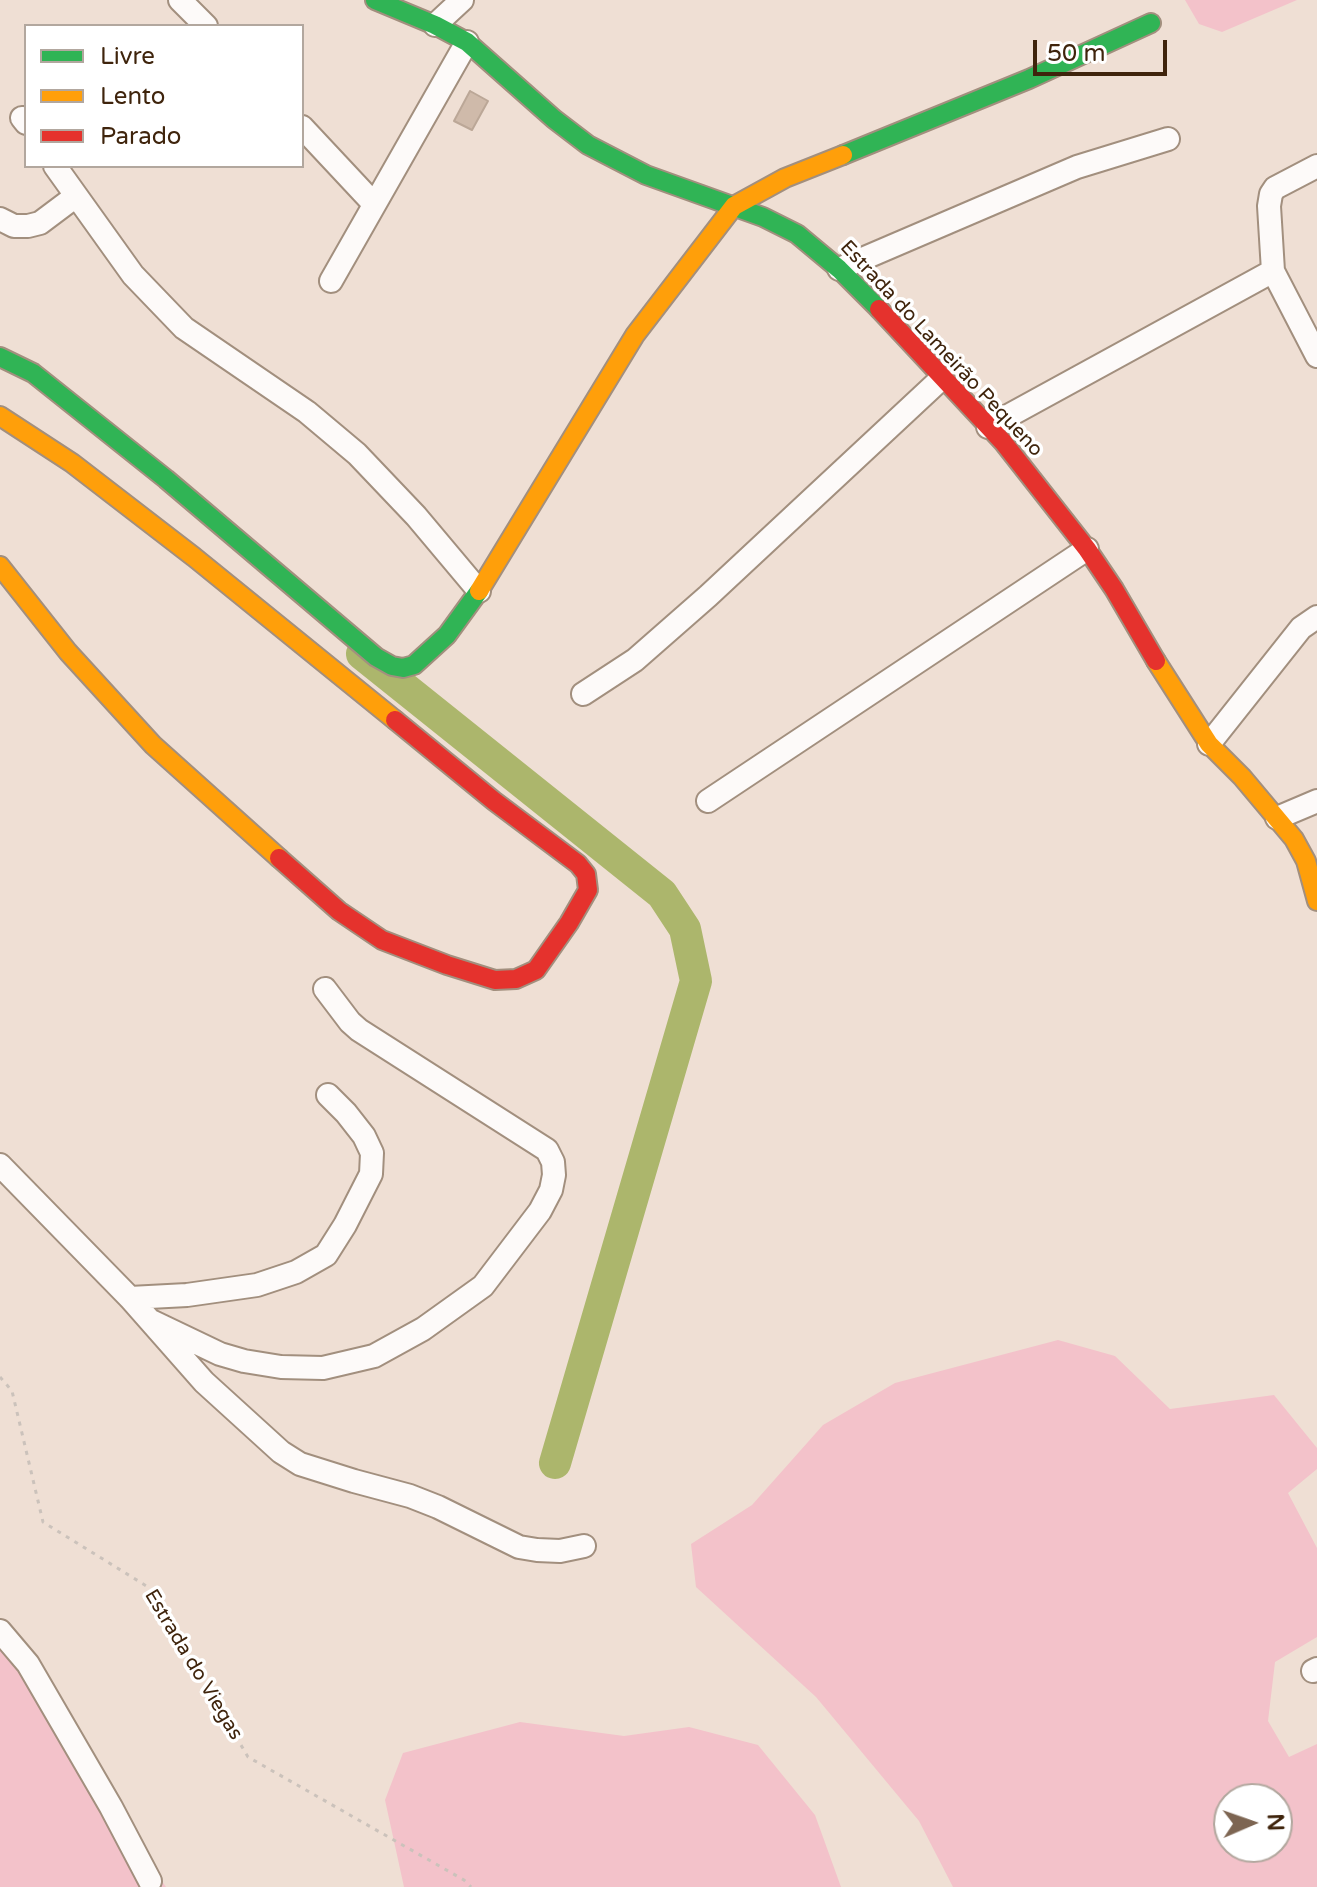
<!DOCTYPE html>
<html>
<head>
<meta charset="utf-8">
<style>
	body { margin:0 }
	#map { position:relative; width:1317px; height:1887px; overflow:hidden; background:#efdfd4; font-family:"Varela Round",sans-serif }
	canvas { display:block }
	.legend { position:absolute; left:24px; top:24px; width:280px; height:144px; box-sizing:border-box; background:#fff; border:2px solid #b2a79e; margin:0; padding:10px 14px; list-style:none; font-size:24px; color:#3f240c }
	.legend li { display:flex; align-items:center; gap:16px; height:40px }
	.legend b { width:40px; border:2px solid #b2a79e }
	.north { position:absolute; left:1213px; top:1783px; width:80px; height:80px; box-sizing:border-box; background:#fff; border:2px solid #b2a79e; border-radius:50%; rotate:88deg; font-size:22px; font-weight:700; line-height:32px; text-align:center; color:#3f240c }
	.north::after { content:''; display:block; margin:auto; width:28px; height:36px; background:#7d6552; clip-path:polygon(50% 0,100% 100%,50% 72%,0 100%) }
	.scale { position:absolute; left:1033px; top:40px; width:134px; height:36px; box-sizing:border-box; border:4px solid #3f240c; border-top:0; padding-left:10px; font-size:24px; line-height:28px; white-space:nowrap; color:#3f240c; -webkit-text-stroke:6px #fff; paint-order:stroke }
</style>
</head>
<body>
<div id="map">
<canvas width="1317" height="1887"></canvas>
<ul class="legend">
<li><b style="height:10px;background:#30b455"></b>Livre</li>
<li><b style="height:10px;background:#ff9f0a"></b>Lento</li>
<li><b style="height:10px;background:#e5322d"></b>Parado</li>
</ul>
<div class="north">N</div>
<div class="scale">50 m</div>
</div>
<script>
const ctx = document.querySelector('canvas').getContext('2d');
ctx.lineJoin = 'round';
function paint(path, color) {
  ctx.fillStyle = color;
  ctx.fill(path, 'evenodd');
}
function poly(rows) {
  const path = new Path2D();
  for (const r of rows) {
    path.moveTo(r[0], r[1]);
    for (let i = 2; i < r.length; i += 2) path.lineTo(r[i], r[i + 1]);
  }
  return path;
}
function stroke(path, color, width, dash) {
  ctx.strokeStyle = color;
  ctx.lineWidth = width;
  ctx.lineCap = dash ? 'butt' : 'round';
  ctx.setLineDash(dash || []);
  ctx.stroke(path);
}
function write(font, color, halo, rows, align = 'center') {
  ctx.font = font + ' "Varela Round",sans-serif';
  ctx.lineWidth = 7;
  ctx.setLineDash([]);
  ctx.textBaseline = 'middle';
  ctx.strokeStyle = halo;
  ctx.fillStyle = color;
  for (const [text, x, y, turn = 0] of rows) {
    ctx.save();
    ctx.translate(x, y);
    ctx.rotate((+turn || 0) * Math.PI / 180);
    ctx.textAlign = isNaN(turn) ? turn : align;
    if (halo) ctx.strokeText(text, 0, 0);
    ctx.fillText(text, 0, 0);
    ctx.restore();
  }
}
const green = poly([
	[1185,0,1297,0,1222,32,1199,24],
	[1058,1340,1115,1356,1170,1409,1274,1395,1317,1448,1317,1469,1288,1493,1317,1548,1317,1637,1275,1662,1268,1721,1289,1757,1317,1744,1317,1887,953,1887,919,1821,816,1697,696,1587,691,1544,752,1505,823,1425,895,1383],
	[1277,1799,1277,1847,1229,1847,1229,1799],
	[0,1646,7,1654,166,1887,0,1887],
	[520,1722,624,1736,689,1727,758,1745,815,1815,841,1887,404,1887,385,1800,403,1753]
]);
const river = poly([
	[362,654,662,894,685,929,696,981,555,1463]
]);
const building = poly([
	[470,91,488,101,472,130,454,121,470,91]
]);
const path = poly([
	[0,1377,12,1391,43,1522,148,1587,248,1757,464,1880,471,1887]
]);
const street = poly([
	[180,0,206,26],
	[435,25,462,0],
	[22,118,26,123],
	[302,127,374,204],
	[55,166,133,275,184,328,307,412,357,454,416,516,479,591],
	[1317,166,1275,188,1271,194,1269,206,1273,271,1317,356],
	[0,219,14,226,28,226,40,223,76,196],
	[839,269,1077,167,1168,139],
	[331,281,467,42],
	[988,427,1273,271],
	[583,694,635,660,708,596,942,378],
	[1209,744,1301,628,1317,617],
	[708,801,1087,549],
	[1277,818,1317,801],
	[0,1165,130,1298,204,1382,281,1452,300,1464,354,1481,410,1496,438,1507,519,1547,537,1550,560,1551,584,1546],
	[130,1298,187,1295,257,1285,296,1272,326,1255,345,1225,371,1174,372,1153,364,1136,346,1113,328,1095],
	[151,1321,220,1354,244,1361,281,1367,323,1368,374,1356,423,1329,483,1286,540,1211,551,1190,554,1175,553,1162,547,1150,359,1030,350,1022,325,989],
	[0,1631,28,1664,111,1807,150,1881],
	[1313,1671,1317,1669]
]);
const fast = poly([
	[375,0,435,25,467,42,554,119,588,145,646,175,763,217,797,234,839,269,879,309],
	[843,155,1029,79,1151,23],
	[0,357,33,373,166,479,376,657,392,666,403,668,414,665,447,635,479,591]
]);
const slow = poly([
	[0,416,72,463,194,557,395,720],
	[0,566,68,652,153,745,279,858],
	[479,591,635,335,734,206,785,178,843,155],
	[1156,661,1209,744,1242,777,1294,839,1306,861,1317,901]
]);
const jam = poly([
	[879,309,1003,442,1087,549,1114,589,1156,661],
	[279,858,339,911,382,940,447,965,495,980,516,979,536,970,569,923,588,890,586,874,578,864,494,801,395,720]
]);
const streetNames = [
	["Estrada do Lameirão Pequeno",941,349,47],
	["Estrada do Viegas",193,1665,59]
];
paint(green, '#f3c2ca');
stroke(river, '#acb66c', 32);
paint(building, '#cfbaaa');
stroke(building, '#bba797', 2);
stroke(street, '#a28f7e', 26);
stroke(fast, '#a28f7e', 22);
stroke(slow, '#a28f7e', 22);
stroke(jam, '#a28f7e', 22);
stroke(path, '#cbc2bb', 3, [4, 6]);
stroke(street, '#fdfaf9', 22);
stroke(fast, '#30b455', 18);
stroke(slow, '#ff9f0a', 18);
stroke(jam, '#e5322d', 18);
write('20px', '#3f240c', '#fff', streetNames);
</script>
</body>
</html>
